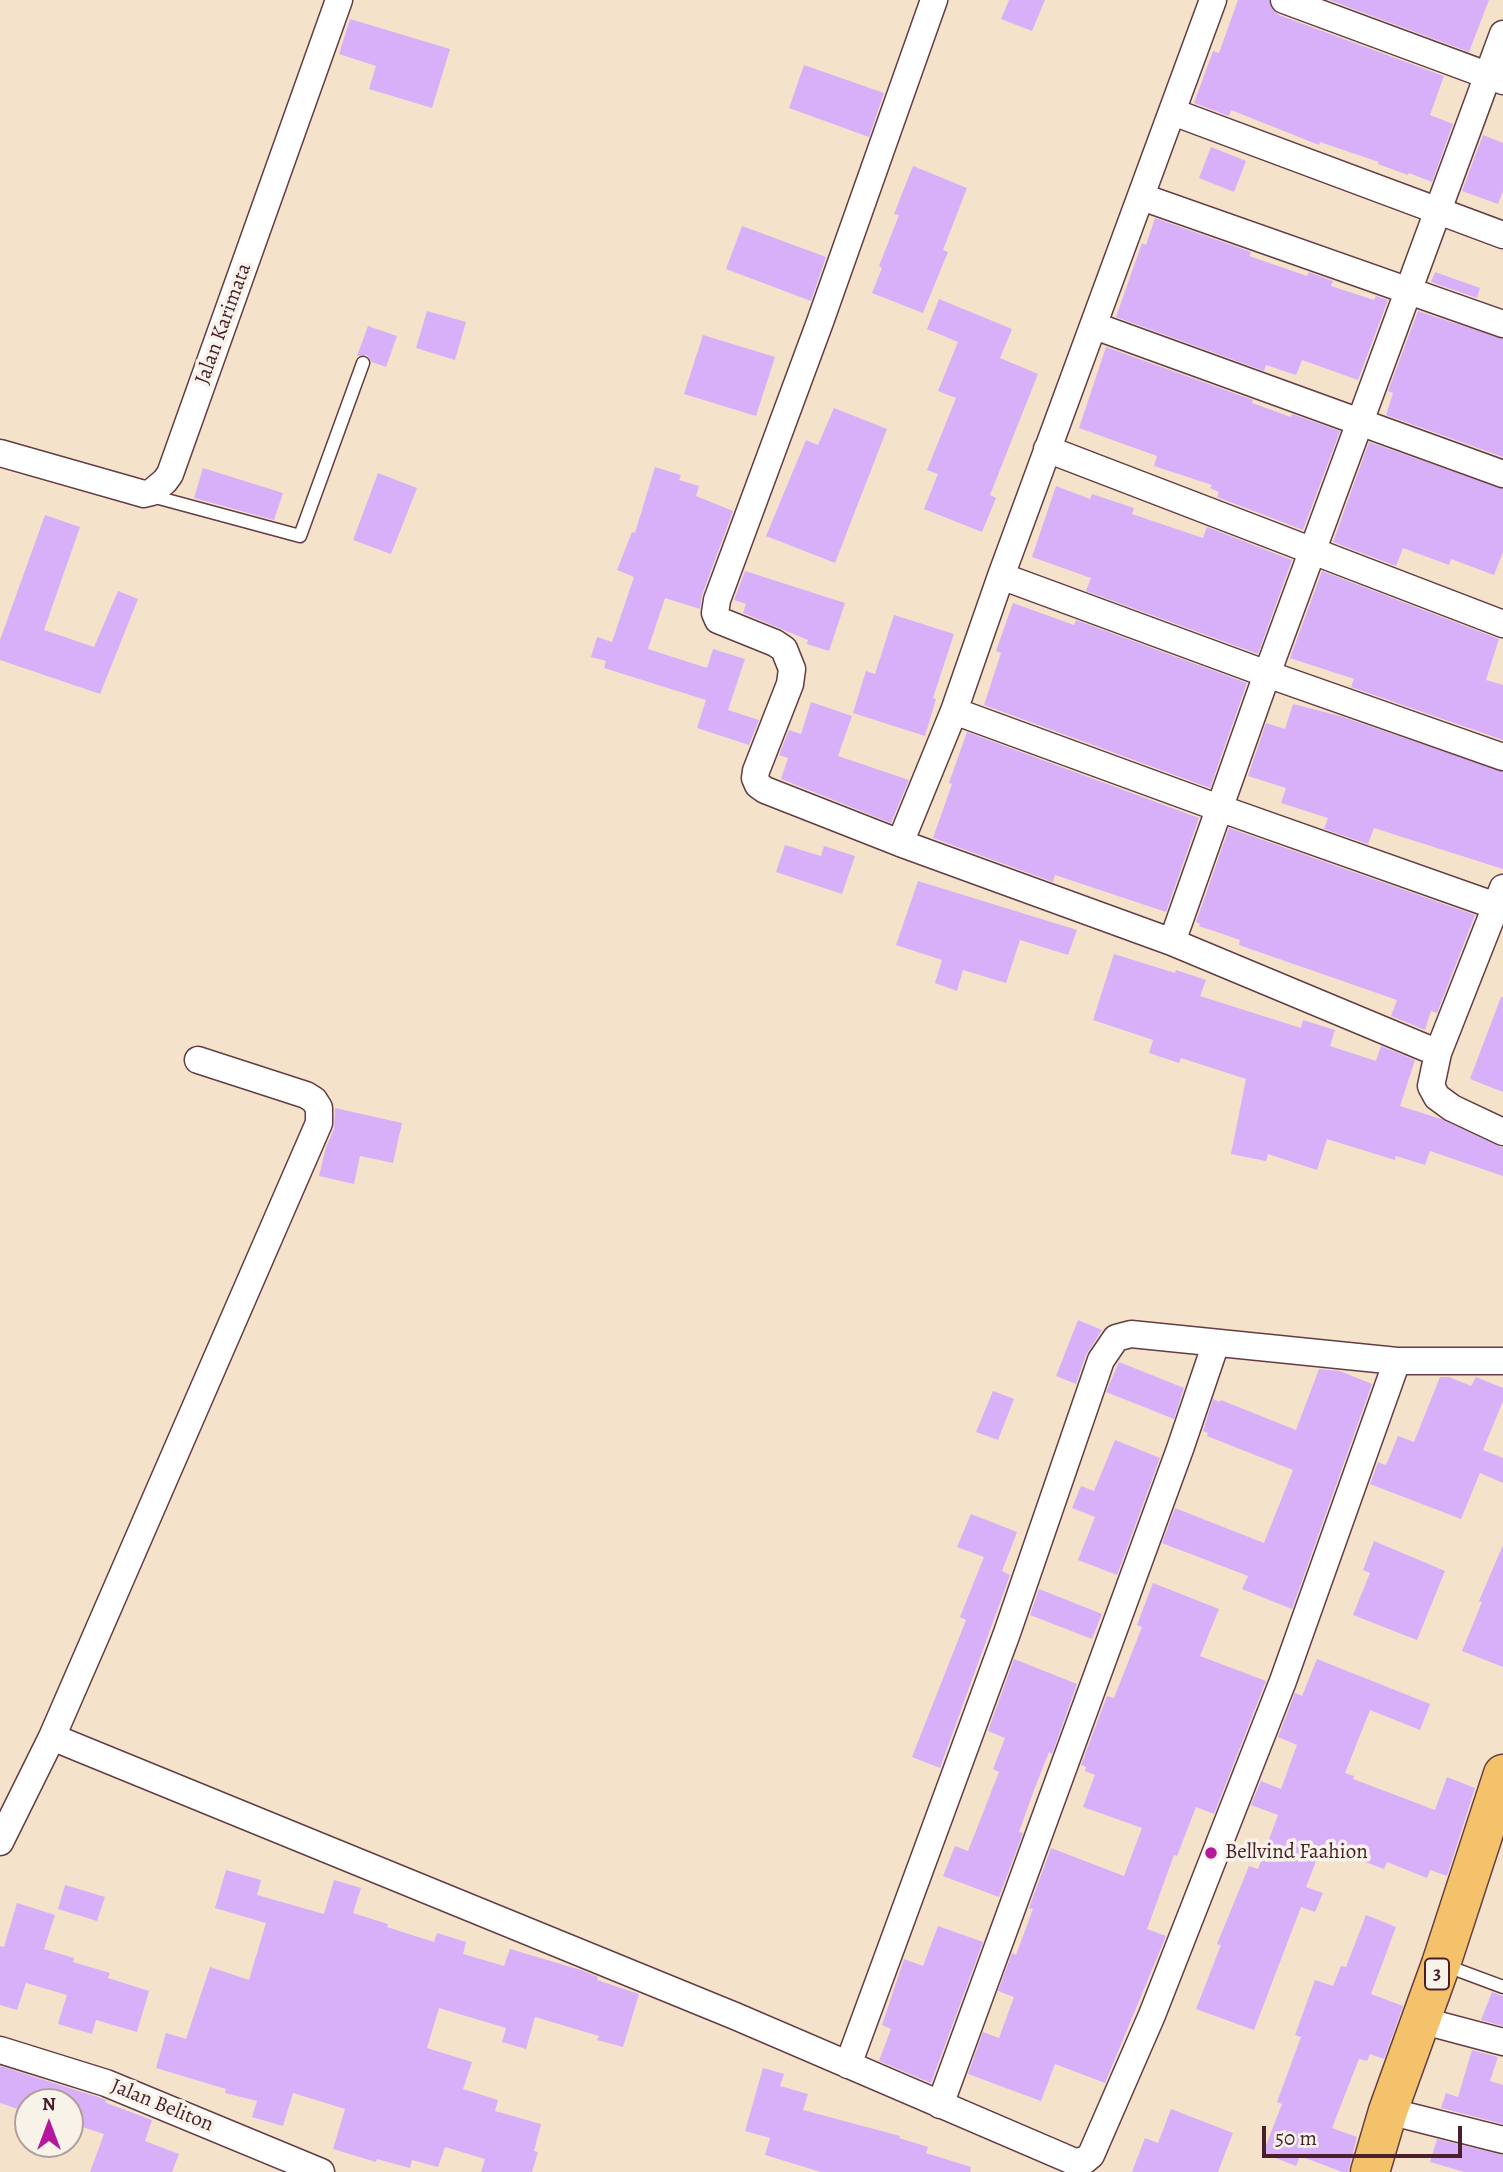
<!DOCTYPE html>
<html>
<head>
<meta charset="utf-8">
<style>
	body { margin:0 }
	#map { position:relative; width:1503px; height:2172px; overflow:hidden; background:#f4e2ca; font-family:Alegreya,serif }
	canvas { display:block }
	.north { position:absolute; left:14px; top:2088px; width:70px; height:70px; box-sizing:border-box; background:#f7f3e8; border:2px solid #b29e9c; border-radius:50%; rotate:0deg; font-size:19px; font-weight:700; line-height:28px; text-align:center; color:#4a1f2b }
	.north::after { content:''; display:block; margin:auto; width:24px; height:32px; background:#b5179e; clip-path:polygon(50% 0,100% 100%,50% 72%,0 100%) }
	.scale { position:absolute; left:1262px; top:2126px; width:200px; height:32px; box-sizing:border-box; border:4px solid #4a1f2b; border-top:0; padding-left:9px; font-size:21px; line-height:24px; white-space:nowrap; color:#4a1f2b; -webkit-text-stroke:5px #f7f3e8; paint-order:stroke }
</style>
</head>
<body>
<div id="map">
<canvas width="1503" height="2172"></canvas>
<div class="north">N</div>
<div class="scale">50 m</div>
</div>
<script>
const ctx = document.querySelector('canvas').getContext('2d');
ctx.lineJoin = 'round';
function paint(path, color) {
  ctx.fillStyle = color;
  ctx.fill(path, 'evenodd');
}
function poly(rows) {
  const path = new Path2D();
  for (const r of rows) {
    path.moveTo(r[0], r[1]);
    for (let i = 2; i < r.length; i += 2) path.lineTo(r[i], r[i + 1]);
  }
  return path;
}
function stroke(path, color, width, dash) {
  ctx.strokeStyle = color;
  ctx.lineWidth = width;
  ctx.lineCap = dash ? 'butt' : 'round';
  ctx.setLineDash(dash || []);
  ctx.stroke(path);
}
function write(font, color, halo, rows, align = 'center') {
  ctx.font = font + ' Alegreya,serif';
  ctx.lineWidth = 7;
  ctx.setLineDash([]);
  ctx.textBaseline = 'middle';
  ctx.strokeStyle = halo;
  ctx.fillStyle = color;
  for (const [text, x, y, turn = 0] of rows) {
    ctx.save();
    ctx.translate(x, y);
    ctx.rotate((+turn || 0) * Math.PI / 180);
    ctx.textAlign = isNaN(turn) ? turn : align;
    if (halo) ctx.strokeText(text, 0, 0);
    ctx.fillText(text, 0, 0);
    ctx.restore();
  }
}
const building = poly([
	[1009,0,1045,0,1032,31,1001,19],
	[1238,0,1269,0,1272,9,1279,15,1444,76,1430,115,1453,124,1432,182,1409,173,1408,175,1378,164,1379,162,1320,142,1319,145,1231,110,1229,116,1194,103,1213,51,1219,53],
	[1329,0,1489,0,1469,52],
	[350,19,450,49,432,108,369,89,376,66,339,54],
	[804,65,884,93,869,137,789,108],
	[1483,135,1503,143,1503,191,1498,204,1462,191],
	[1211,147,1246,161,1234,192,1199,178],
	[913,166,967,188,943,250,948,252,923,313,872,293,882,268,879,266,899,215,894,214],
	[1155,218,1251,252,1249,256,1307,276,1309,272,1333,281,1331,286,1374,300,1376,296,1388,300,1358,380,1302,360,1296,375,1266,365,1264,371,1116,317,1142,243,1146,245],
	[742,226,826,257,811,301,726,269],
	[1435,272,1480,288,1477,298,1431,282],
	[939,299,1012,329,1000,358,1038,374,990,495,996,498,982,532,924,509,938,474,927,470,956,398,938,391,958,342,927,329],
	[427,311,466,322,455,360,416,348],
	[1418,311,1503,339,1503,457,1386,415,1393,393,1388,391],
	[368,326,397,336,386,367,372,362,367,355,357,356],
	[703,335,775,357,756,416,684,394],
	[1106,347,1253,400,1252,403,1291,417,1292,414,1340,431,1303,530,1217,497,1219,492,1210,488,1212,485,1154,466,1157,456,1079,428],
	[834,408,887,429,835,563,766,536,806,440,818,445],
	[1369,442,1503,489,1503,552,1494,575,1451,559,1449,565,1403,548,1396,566,1333,542],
	[655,467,681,475,679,480,699,486,696,496,733,511,702,595,700,609,665,598,648,649,707,668,713,649,745,659,728,710,759,720,749,745,697,728,706,700,604,668,606,661,591,657,597,637,612,642,634,577,617,570,632,532,635,533],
	[203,468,283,493,274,520,194,498],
	[378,473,417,488,391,554,353,540],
	[1056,486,1090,499,1092,494,1134,508,1132,514,1203,538,1207,527,1292,560,1258,654,1086,591,1091,578,1032,557],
	[45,515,80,527,44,630,94,647,118,591,138,599,100,694,0,660,0,640],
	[745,571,845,603,829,651,807,644,808,640,743,613,746,604,734,600],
	[1322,571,1499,639,1486,680,1503,685,1503,740,1351,687,1354,679,1290,658],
	[1013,603,1074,625,1076,620,1247,683,1210,788,984,705,1001,653,996,651],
	[894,615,954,634,933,698,936,699,925,736,853,713,866,671,875,674],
	[811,702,852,716,838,756,909,780,891,823,781,779,788,758,779,755,789,730,801,734],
	[1293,704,1340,716,1503,772,1503,869,1374,828,1368,844,1324,829,1328,818,1281,803,1286,788,1248,776,1266,723,1285,729],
	[967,732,1199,818,1166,912,1055,875,1053,882,933,838,952,784,949,783],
	[1229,828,1475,915,1437,1013,1431,1011,1425,1030,1391,1016,1397,1000,1239,945,1240,940,1199,926,1200,924,1196,922],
	[785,845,821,856,824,846,855,856,842,894,776,872],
	[918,881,1077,930,1068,955,1020,940,1006,983,963,970,957,991,935,983,942,960,896,945],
	[1114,954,1175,973,1176,970,1206,980,1200,996,1301,1028,1303,1020,1335,1030,1330,1046,1376,1061,1381,1046,1415,1060,1400,1106,1441,1119,1503,1148,1503,1176,1430,1151,1425,1165,1396,1156,1395,1160,1327,1139,1317,1170,1268,1154,1266,1161,1231,1154,1246,1079,1181,1058,1179,1063,1149,1053,1153,1040,1093,1020],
	[1501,997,1503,997,1503,1092,1470,1079],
	[335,1108,402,1123,393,1163,360,1156,354,1184,319,1176,326,1147,334,1129],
	[1078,1320,1102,1330,1086,1355,1076,1384,1056,1376],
	[1119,1362,1184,1388,1174,1419,1106,1392],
	[1319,1369,1340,1371,1372,1384,1292,1609,1242,1589,1248,1576,1162,1543,1175,1508,1264,1543,1293,1470,1207,1436,1208,1433,1203,1431,1213,1399,1220,1402,1221,1400,1296,1430],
	[1440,1377,1449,1377,1471,1386,1476,1377,1503,1388,1503,1401,1483,1450,1503,1458,1503,1483,1480,1473,1461,1519,1370,1484,1378,1462,1385,1465,1387,1463,1398,1436,1414,1442],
	[993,1391,1014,1399,998,1440,976,1432],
	[1115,1440,1160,1458,1117,1575,1078,1560,1095,1517,1072,1508,1081,1486,1094,1491],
	[971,1514,1017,1532,1002,1571,1010,1575,940,1768,912,1757,966,1620,960,1617,984,1557,957,1547],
	[1374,1541,1445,1571,1417,1640,1353,1615,1370,1573,1363,1570],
	[1503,1545,1503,1667,1462,1651,1482,1602,1479,1601],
	[1153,1583,1219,1609,1200,1656,1266,1681,1214,1814,1196,1807,1177,1856,1174,1855,1147,1929,1166,1936,1105,2083,1055,2064,1041,2101,968,2074,983,2032,999,2038,1014,1997,998,1991,1012,1953,1016,1955,1033,1909,1029,1908,1051,1848,1124,1876,1142,1828,1083,1807,1095,1775,1085,1771,1086,1767,1081,1765,1107,1696,1114,1698,1142,1627,1137,1625],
	[1039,1589,1102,1614,1092,1639,1030,1615],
	[1014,1659,1077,1684,1052,1754,1049,1752,1034,1790,1019,1832,1023,1833,999,1897,943,1876,955,1846,968,1851,999,1772,993,1769,1005,1738,988,1731],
	[1317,1659,1430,1704,1420,1730,1370,1710,1345,1773,1354,1776,1353,1779,1435,1810,1447,1777,1475,1788,1447,1876,1430,1870,1427,1878,1387,1862,1384,1869,1322,1846,1306,1887,1323,1893,1315,1912,1301,1907,1254,2030,1196,2009,1221,1945,1217,1944,1249,1866,1258,1869,1278,1815,1251,1805,1261,1781,1281,1789,1297,1745,1278,1737,1295,1693,1302,1696],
	[226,1870,261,1880,257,1895,324,1914,334,1880,361,1888,353,1913,388,1924,387,1927,434,1942,437,1933,466,1942,463,1954,504,1966,510,1949,581,1970,598,1977,597,1980,639,1994,623,2047,597,2040,599,2036,535,2017,526,2049,502,2042,506,2028,439,2008,427,2048,472,2062,463,2089,498,2100,495,2111,541,2124,534,2151,538,2152,532,2172,481,2172,485,2159,445,2147,438,2167,412,2160,410,2168,377,2159,376,2162,333,2149,345,2109,293,2093,283,2126,252,2117,257,2101,225,2093,226,2089,156,2068,166,2033,186,2039,210,1967,249,1980,266,1923,215,1908],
	[65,1885,105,1897,97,1921,58,1909],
	[17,1903,55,1915,44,1949,74,1958,73,1962,110,1973,108,1978,149,1991,137,2032,96,2020,92,2034,58,2024,67,1995,26,1983,17,2010,0,2005,0,1946,4,1947],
	[1366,1915,1396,1927,1371,1994,1403,2006,1384,2059,1370,2054,1367,2061,1359,2059,1332,2128,1357,2137,1348,2172,1342,2172,1300,2156,1296,2166,1263,2153,1282,2104,1277,2102,1301,2037,1295,2035,1315,1980,1333,1986,1341,1966,1346,1967],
	[938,1926,983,1942,931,2083,879,2061,891,2029,882,2025,904,1959,923,1966],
	[1492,1992,1503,1996,1503,2026,1481,2020],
	[1472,2050,1498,2057,1490,2081,1503,2085,1503,2124,1441,2108,1446,2093,1458,2097],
	[0,2066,101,2098,108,2101,104,2102,152,2120,145,2141,179,2154,172,2172,90,2172,104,2134,70,2123,70,2102,27,2102,24,2111,0,2103],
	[763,2068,784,2074,780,2086,808,2094,803,2110,900,2136,899,2138,928,2147,926,2153,971,2167,970,2172,821,2172,765,2155,770,2138,745,2131],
	[1171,2109,1233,2133,1218,2172,1132,2172,1145,2138,1158,2143],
	[1437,2139,1503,2155,1503,2172,1464,2172,1430,2162]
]);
const service = poly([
	[148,495,300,536,363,363],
	[1444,1965,1503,1987]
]);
const minor = poly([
	[934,0,820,322,717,600,715,613,718,620,775,643,784,649,792,669,790,684,756,771,755,778,758,785,765,790,900,843,1172,942,1438,1053],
	[1284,0,1503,81],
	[1173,112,1503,235],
	[1142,197,1503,324],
	[1095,326,1503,474],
	[1047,449,1503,624],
	[0,453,144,494,152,492,165,481,170,474,339,0],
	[1001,576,1213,0],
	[954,711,1219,808,1496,906],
	[900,843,954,711,1001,576,1267,674,1503,757],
	[1503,888,1438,1053,1431,1086,1437,1097,1452,1108,1503,1132],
	[1172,942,1267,674,1503,34],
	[52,1737,319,1123,319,1108,314,1100,306,1095,198,1060],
	[0,1842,52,1737,735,2016,1075,2162,1085,2160,1091,2155,1152,2015,1283,1681,1397,1361],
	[1420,2020,1503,2042],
	[0,2050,106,2083,321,2172],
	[848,2065,1007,1633,1101,1360,1116,1338,1131,1334,1397,1361,1503,1361],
	[940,2105,1180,1449,1216,1343],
	[1388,2111,1503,2140]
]);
const trunk = poly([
	[1370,2172,1388,2111,1441,1964,1503,1774]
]);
const markers = [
	[1211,1853,7,"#b5179e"]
];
const shields = [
	[1437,1974,24]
];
const shieldNames = [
	["3",1437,1974]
];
const streetNames = [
	["Jalan Karimata",224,324,-70],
	["Jalan Beliton",162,2106,22]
];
const poiNames = [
	["Bellvind Faahion",1225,1853]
];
paint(building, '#d8b0f9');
stroke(service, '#643c43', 15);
stroke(minor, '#643c43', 29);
stroke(trunk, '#643c43', 41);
stroke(service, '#fff', 12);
stroke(minor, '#fff', 26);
stroke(trunk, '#f4c26a', 38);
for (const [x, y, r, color] of markers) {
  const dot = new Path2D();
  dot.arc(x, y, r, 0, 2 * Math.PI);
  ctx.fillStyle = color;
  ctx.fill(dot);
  stroke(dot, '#f7f3e8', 2.5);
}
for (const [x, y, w] of shields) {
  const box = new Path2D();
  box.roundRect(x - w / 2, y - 15.5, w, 31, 5);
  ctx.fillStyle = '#f7f3e8';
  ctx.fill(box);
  stroke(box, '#4a1f2b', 2);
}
write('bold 19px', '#4a1f2b', null, shieldNames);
write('21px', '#4a1f2b', '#f7f3e8', streetNames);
write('21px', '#4a1f2b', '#f7f3e8', poiNames, 'left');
</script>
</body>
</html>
